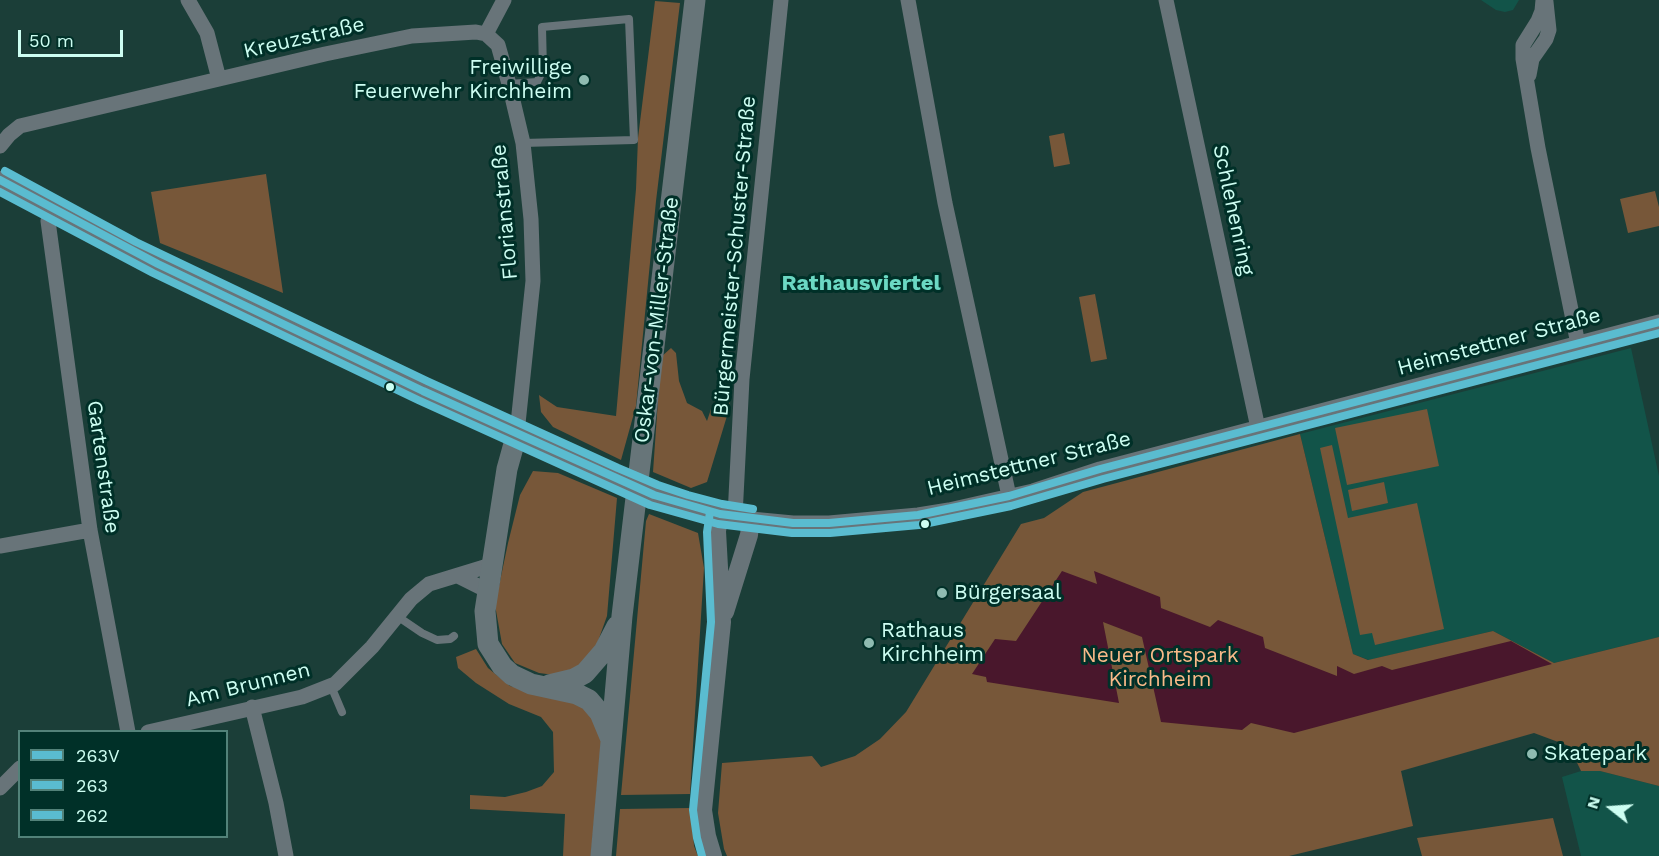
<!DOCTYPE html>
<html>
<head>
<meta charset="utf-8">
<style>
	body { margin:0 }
	#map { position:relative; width:1659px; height:856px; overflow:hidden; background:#1b3e38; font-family:"Work Sans",sans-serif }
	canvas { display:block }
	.legend { position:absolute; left:18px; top:730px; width:210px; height:108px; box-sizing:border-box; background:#003028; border:2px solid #528279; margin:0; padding:8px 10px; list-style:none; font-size:18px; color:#cdfef2 }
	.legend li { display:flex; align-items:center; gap:12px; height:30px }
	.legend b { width:30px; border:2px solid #528279 }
	.north { position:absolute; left:1581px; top:778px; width:60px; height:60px; -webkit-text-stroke:4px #003028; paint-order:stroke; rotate:287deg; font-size:16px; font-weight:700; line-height:24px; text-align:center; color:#cdfef2 }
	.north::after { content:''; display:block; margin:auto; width:21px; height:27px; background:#cdfef2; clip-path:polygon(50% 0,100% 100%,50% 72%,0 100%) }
	.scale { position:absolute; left:18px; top:30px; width:105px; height:27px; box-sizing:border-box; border:3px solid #cdfef2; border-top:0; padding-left:8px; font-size:18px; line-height:21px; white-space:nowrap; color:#cdfef2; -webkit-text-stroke:4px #003028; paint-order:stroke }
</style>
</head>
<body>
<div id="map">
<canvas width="1659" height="856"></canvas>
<ul class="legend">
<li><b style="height:8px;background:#5abcd0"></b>263V</li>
<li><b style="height:8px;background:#5abcd0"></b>263</li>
<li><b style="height:8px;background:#5abcd0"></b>262</li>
</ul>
<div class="north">N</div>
<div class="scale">50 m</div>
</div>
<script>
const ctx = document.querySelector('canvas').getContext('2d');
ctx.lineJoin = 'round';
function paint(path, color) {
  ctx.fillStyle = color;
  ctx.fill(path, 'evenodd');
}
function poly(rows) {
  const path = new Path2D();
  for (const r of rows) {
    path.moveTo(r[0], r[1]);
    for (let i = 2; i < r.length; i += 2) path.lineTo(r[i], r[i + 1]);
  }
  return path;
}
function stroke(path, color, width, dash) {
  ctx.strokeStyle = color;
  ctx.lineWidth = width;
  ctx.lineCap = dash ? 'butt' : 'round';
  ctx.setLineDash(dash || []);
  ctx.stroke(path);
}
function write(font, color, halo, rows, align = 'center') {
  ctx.font = font + ' "Work Sans",sans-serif';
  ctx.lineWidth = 6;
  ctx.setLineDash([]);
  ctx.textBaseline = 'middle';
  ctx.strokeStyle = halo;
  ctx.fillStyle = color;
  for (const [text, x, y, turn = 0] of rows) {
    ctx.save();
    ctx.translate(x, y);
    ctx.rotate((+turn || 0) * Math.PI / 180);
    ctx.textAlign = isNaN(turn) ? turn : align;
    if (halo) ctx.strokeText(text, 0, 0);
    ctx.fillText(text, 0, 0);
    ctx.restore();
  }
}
const built = poly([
	[1481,0,1519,0,1513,10,1505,12,1496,10],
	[1631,348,1659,476,1659,637,1554,663,1493,631,1369,660,1353,654,1300,434],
	[1581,771,1600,771,1659,786,1659,856,1581,856,1562,777]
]);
const green = poly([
	[655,1,680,3,656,201,636,406,621,460,553,427,541,412,539,395,557,407,616,416,636,189,638,138],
	[1064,133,1070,164,1054,167,1049,136],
	[266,174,283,293,160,243,151,192],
	[1655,191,1659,207,1659,226,1628,233,1620,199],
	[1095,294,1107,359,1091,362,1079,297],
	[671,348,676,353,679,381,687,403,702,411,707,421,712,406,719,394,729,398,730,406,707,482,691,488,653,472,661,357],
	[1427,409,1439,466,1347,485,1335,428],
	[1300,434,1353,654,1368,660,1493,631,1554,663,1659,637,1659,786,1600,771,1581,771,1569,746,1534,733,1401,771,1413,826,1289,856,727,856,724,849,718,813,722,763,812,756,821,767,855,756,880,739,906,712,1021,524,1044,518,1083,492],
	[1332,445,1348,518,1417,503,1444,629,1375,645,1372,633,1360,635,1320,448],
	[533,471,558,473,617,498,607,616,597,644,582,666,562,676,539,673,515,663,502,644,495,605,508,543,520,495],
	[1384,482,1388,503,1352,511,1348,490],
	[649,514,698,533,704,568,690,794,621,795,646,521],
	[476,649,488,668,510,686,583,701,602,733,591,856,563,856,565,814,470,809,470,795,505,797,526,792,542,786,554,772,553,732,541,717,509,704,476,683,458,668,456,657],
	[691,808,694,846,698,856,616,856,620,809],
	[1553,818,1563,856,1422,856,1417,838]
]);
const water = poly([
	[1062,571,1097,584,1094,571,1160,597,1161,608,1210,627,1218,620,1263,637,1265,648,1337,676,1337,666,1354,674,1382,666,1392,670,1511,641,1552,664,1294,733,1251,723,1242,730,1161,722,1142,637,1103,622,1119,703,987,682,986,677,972,674,995,639,1016,641]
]);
const service = poly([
	[509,84,537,82,543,70,542,27,629,19,634,140,523,143],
	[397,616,422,633,437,640,450,639,454,636],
	[331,686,342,712]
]);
const minor = poly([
	[188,0,207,33,219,79],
	[504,0,486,34,498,45,509,84,523,143,531,219,533,281,517,433],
	[908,0,945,203,1009,496],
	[1166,0,1258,428],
	[1543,0,1542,11,1538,21,1523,45,1523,59,1538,148,1578,344],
	[1529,75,1532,59,1546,39,1549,30,1546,2],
	[0,146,9,135,20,126,325,54,412,36,476,32,486,34],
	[52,208,48,221,90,530,128,732],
	[735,516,742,379,781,0],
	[751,519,793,523,829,523,918,515,949,510,1033,491,1100,469,1659,322],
	[0,546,90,530],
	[458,576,488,591],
	[252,707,276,803,286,856],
	[148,732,302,697,335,684,372,647,411,599,429,584,491,565],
	[0,788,20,768]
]);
const tertiary = poly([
	[0,180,131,251,423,391,614,478],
	[654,495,720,514,751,519,749,535,725,612],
	[713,856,707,836,703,810,722,622,717,531,720,514]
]);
const secondary = poly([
	[517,433,507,469,485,611,488,644,502,666,512,675,531,684,577,694,589,700,600,713,610,737],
	[549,685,574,679,585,673,604,651,617,626],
	[601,856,622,616,695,0]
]);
const tertiaryBridge = poly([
	[614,478,654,495]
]);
const bus1 = poly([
	[0,180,158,264,423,391,654,495,720,514,793,523,829,523,918,515,1009,496,1100,469,1659,322]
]);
const bus2 = poly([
	[0,192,153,273,418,400,650,505,718,524,792,533,830,533,919,525,1011,506,1103,479,1659,333]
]);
const bus3 = poly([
	[5,171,136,242,427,381,618,468,658,485,688,495,722,504,753,509],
	[702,856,697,838,693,810,711,622,707,532,710,512]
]);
const markers = [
	[584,80,6,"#8fbbb1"],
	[390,387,5,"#cdfef2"],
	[925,524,5,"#cdfef2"],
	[942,593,6,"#8fbbb1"],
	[869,643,6,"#8fbbb1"],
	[1532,754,6,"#8fbbb1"]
];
const streetNames = [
	["Kreuzstraße",304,38,-13],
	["Schlehenring",1233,210,78],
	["Florianstraße",505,212,-95],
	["Bürgermeister-Schuster-Straße",735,256,-85],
	["Oskar-von-Miller-Straße",657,320,-83],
	["Heimstettner Straße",1499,342,-15],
	["Heimstettner Straße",1029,464,-14],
	["Gartenstraße",103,467,82],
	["Am Brunnen",248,685,-14]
];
const poiNames = [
	["Freiwillige",572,68,"right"],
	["Feuerwehr Kirchheim",572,92,"right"],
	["Bürgersaal",954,593],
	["Rathaus",881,631],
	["Kirchheim",881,655],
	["Skatepark",1544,754]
];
const parkNames = [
	["Neuer Ortspark",1160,656],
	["Kirchheim",1160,680]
];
const neighbourhoodNames = [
	["Rathausviertel",861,284]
];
paint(built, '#125449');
paint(green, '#775739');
paint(water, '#49172c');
stroke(service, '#687479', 8);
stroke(minor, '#687479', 15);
stroke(tertiary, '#687479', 18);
stroke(secondary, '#677579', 21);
stroke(tertiaryBridge, '#687479', 18);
stroke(bus1, '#5abcd0', 8);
stroke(bus2, '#5abcd0', 8);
stroke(bus3, '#5abcd0', 8);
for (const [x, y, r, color] of markers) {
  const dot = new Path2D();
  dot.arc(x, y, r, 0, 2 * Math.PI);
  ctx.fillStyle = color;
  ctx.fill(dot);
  stroke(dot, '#003028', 2);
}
write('21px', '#cdfef2', '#003028', streetNames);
write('21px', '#cdfef2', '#003028', poiNames, 'left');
write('21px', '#f9ba89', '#003028', parkNames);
write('bold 22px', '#6bd8c3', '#003028', neighbourhoodNames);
</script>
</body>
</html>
